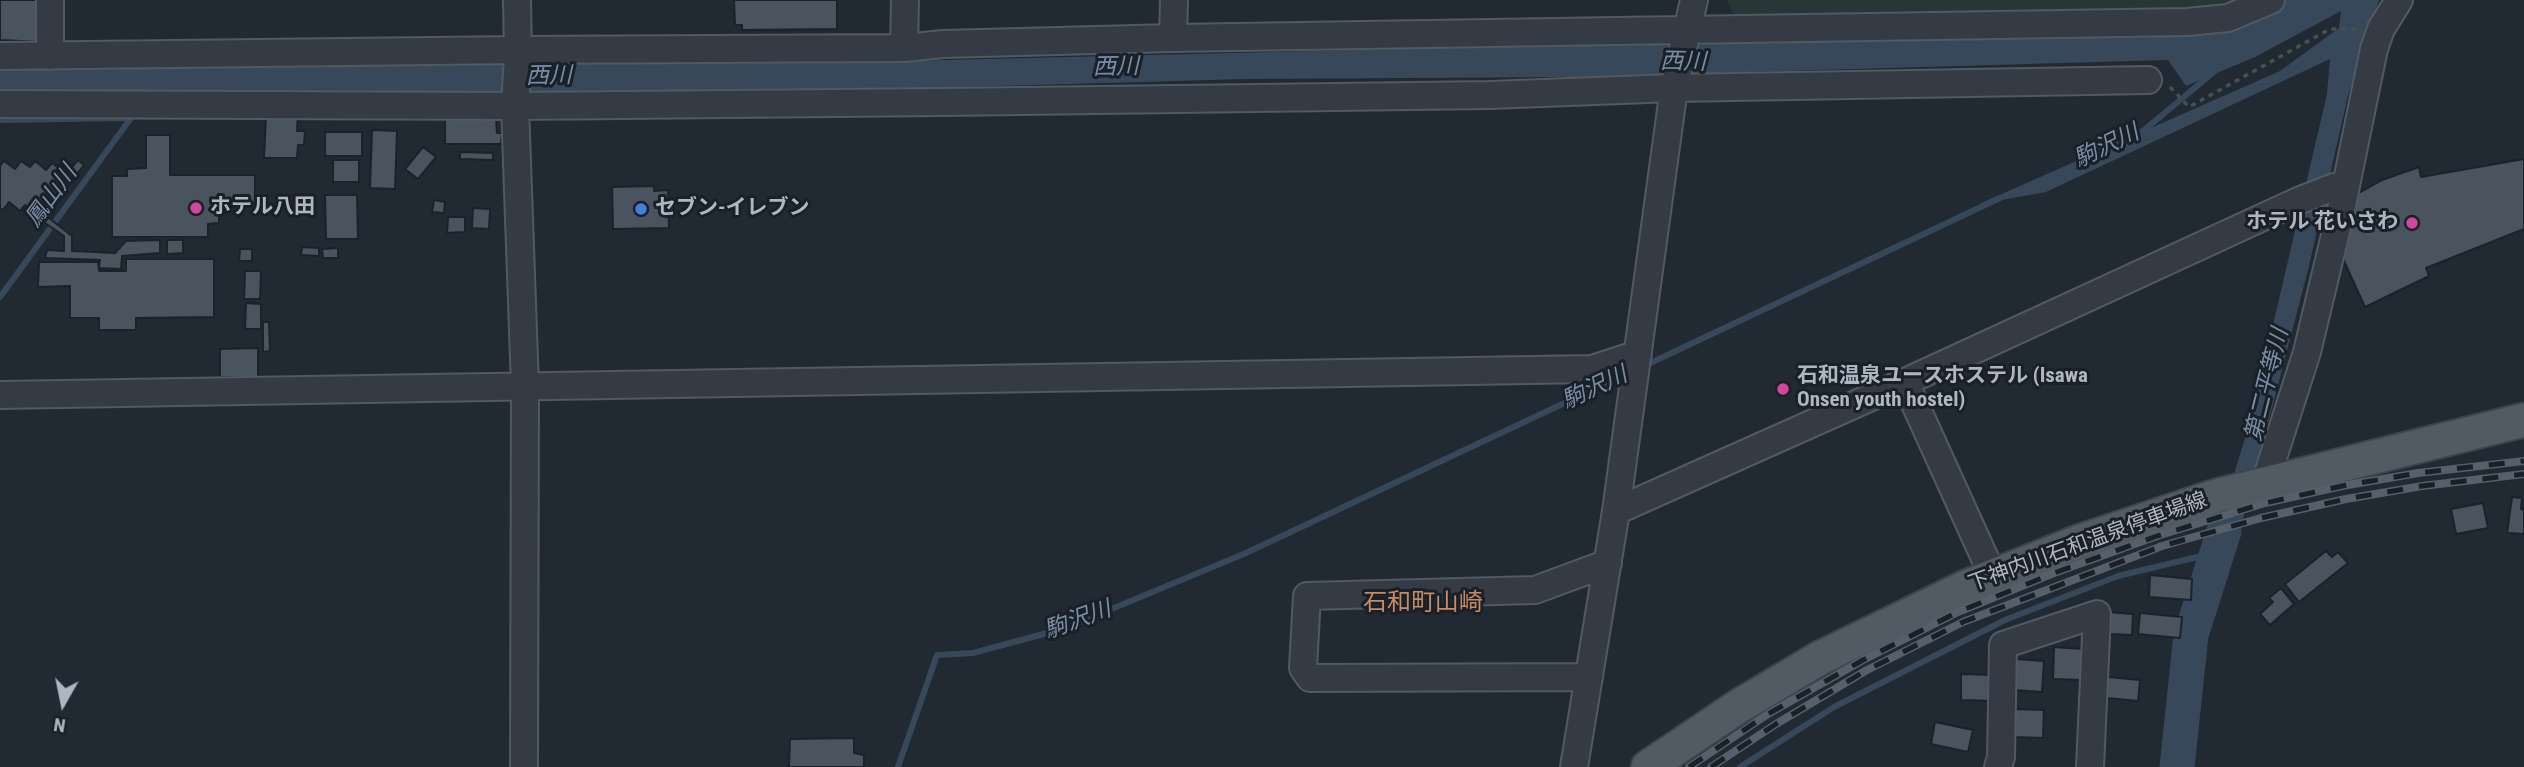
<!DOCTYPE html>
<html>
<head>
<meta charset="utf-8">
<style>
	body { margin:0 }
	#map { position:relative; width:2524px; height:767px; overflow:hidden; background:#212933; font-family:"Roboto Condensed",sans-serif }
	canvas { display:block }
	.north { position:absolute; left:28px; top:669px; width:70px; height:70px; -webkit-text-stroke:5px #1a2028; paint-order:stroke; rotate:189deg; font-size:19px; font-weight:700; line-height:28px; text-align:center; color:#aeb6c1 }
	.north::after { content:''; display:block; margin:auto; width:24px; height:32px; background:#aeb6c1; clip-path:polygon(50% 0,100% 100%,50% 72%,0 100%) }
</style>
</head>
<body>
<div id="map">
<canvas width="2524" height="767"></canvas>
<div class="north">N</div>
</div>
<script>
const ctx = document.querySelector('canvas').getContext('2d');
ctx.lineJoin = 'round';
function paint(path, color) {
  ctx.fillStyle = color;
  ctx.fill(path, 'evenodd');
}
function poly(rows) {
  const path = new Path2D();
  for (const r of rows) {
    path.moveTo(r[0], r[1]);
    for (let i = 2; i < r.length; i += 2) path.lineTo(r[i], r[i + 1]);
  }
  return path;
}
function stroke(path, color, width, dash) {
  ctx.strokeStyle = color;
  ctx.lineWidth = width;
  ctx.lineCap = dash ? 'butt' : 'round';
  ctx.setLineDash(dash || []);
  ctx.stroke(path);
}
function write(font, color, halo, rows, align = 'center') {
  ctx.font = font + ' "Roboto Condensed","Noto Sans JP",sans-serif';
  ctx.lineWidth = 6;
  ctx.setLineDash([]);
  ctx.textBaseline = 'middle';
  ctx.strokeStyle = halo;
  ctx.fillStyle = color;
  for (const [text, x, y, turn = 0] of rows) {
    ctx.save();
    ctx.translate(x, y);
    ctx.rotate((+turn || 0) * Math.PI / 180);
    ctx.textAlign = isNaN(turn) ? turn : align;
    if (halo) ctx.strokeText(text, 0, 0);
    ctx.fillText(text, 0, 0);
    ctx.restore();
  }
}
const green = poly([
	[1727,0,2241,0,2212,10,1736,21]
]);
const water = poly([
	[2280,0,2379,0,2348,96,2308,270,2227,580,2203,574,2251,419,2327,94,2330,59,2046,192,1979,204,2280,71,2339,28,2341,11,2255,57,2186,86,2168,60,1574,77,1246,79,821,91,0,96,0,68,74,65,822,63,1600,44,1961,31,2237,29]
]);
const stream = poly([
	[0,120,131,118],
	[2101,150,2143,131,2215,71],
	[0,297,131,118],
	[1642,367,2000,198],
	[898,767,937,655,973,653,1066,628,1246,553,1626,374],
	[1740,767,1834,707,2005,620,2118,576,2214,553]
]);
const river = poly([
	[2177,767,2191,635,2224,531]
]);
const building = poly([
	[0,0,45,0,41,42,0,40,0,0],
	[734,0,837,0,837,29,742,30,742,25,735,25,734,0],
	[298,113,297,131,305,131,304,145,298,145,297,158,264,158,266,114,298,113],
	[445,119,496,119,497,133,502,133,501,144,445,144,445,119],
	[372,130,397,131,395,189,370,188,372,130],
	[325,132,362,132,362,156,325,156,325,132],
	[146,135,170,135,170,175,255,175,255,203,219,203,219,223,208,224,208,237,112,237,112,176,127,176,127,169,146,168,146,135],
	[423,147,436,157,418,179,405,169,423,147],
	[460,152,493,153,493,160,460,159,460,152],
	[2524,159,2524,229,2426,268,2429,276,2365,307,2338,248,2348,199,2382,180,2419,167,2421,177,2524,159],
	[78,160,84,165,48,211,39,204,33,211,25,205,20,211,9,202,3,210,0,208,0,166,4,161,15,169,21,161,30,167,35,161,46,170,52,163,60,169,66,162,72,167,78,160],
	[333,160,359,160,359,182,333,182,333,160],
	[654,186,654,191,668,190,669,228,613,229,612,187,654,186],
	[325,195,357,195,358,239,326,239,325,195],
	[434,200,445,202,444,213,432,212,434,200],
	[473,208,490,209,489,229,472,228,473,208],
	[40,211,72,236,72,251,115,253,126,241,160,240,160,253,122,256,121,269,99,268,100,260,45,258,47,250,64,251,64,236,35,216,40,211],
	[448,217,465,217,465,232,447,233,448,217],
	[167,240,183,240,183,253,167,254,167,240],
	[302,247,319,248,319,256,301,255,302,247],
	[338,248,338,258,323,258,322,249,338,248],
	[240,249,252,249,252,261,239,261,240,249],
	[126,259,214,259,214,317,136,318,136,330,99,330,99,318,70,318,70,286,38,287,39,262,98,262,99,271,126,271,126,259],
	[245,271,261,271,260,299,244,299,245,271],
	[246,303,261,304,261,329,245,329,246,303],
	[263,322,269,322,270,351,263,352,263,322],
	[258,348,258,377,220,377,220,349,258,348],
	[2512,497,2522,498,2521,509,2524,510,2524,534,2507,533,2512,497],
	[2483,503,2488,528,2456,534,2451,509,2483,503],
	[2326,551,2332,557,2338,552,2348,563,2299,602,2285,584,2326,551],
	[2150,575,2192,579,2191,600,2149,597,2150,575],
	[2281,588,2294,604,2270,625,2260,614,2273,602,2269,598,2281,588],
	[2108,612,2133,614,2132,635,2107,634,2108,612],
	[2140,613,2182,617,2180,638,2138,634,2140,613],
	[2054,647,2083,649,2081,680,2053,679,2054,647],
	[2016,659,2044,661,2042,692,2014,690,2016,659],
	[1961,674,1993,675,1993,701,1961,700,1961,674],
	[2098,676,2140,680,2138,701,2097,697,2098,676],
	[2015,709,2044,710,2043,738,2014,737,2015,709],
	[1935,722,1973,730,1968,752,1931,744,1935,722],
	[854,738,854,753,864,755,864,767,789,767,790,739,854,738]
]);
const path = poly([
	[2170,87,2189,107,2330,29,2358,29]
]);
const minor = poly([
	[50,0,50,56],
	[517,0,518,57,515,106,525,387,524,767],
	[1173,38,1174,0],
	[904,48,905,0],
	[0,56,517,50,904,48,943,44,1173,38,2187,22,2228,18,2271,0],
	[0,104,515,106,943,102,1490,95,1674,88,2148,80],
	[1905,382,1993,576],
	[0,395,1592,369,1638,354],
	[2265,483,2307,352,2341,210,2374,49,2381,29,2399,0],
	[1616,511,1905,382,2298,201,2334,187,2346,186],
	[1589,677,1310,678,1303,668,1307,596,1535,590,1608,563],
	[1574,767,1616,511,1674,88,1694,0],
	[1998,767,2001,757,2003,645,2097,614,2090,767]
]);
const major = poly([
	[1648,767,1739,706,1820,658,1966,587,2078,542,2216,496,2524,420]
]);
const rail = poly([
	[1689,767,1768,714,1863,660,1958,612,2054,573,2157,536,2265,503,2342,486,2418,473,2524,461],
	[1711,767,1776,724,1867,670,1963,622,2162,546,2261,518,2346,499,2422,486,2524,474]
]);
const markers = [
	[196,208,7,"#d1479c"],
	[641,209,7,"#3f7fe0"],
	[2412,223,7,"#d1479c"],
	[1783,389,7,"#d1479c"]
];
const poiNames = [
	["ホテル八田",210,208],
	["セブン-イレブン",655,209],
	["ホテル 花いさわ",2398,223,"right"],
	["石和温泉ユースホステル (Isawa",1797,377],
	["Onsen youth hostel)",1797,401]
];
const streetNames = [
	["下神内川石和温泉停車場線",2088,543,-20]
];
const waterNames = [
	["西川",1683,63,1],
	["西川",1116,68,-1],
	["西川",549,77,-1],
	["駒沢川",2107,147,-26],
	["鳳山川",52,197,-54],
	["第二平等川",2268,385,-76],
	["駒沢川",1595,389,-25],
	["駒沢川",1078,621,-20]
];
const quarterNames = [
	["石和町山崎",1423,604]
];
paint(green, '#263736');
paint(water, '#38485b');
stroke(stream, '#38485b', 6);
stroke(river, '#38485b', 35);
paint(building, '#49545f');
stroke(building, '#1b222a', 2);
stroke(minor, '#515962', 30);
stroke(major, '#3d444d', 37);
stroke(path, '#425253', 3.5, [5, 5]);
stroke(minor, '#343b44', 26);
stroke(major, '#525a64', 33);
stroke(rail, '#565f6a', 8);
stroke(rail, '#1a2028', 5, [16]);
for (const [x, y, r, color] of markers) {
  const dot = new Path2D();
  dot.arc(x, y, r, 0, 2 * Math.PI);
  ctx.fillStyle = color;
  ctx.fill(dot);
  stroke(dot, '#1a2028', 2.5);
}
write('bold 21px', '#aeb6c1', '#1a2028', poiNames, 'left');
write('21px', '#aeb6c1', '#1a2028', streetNames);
write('italic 23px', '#798ea6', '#1a2028', waterNames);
write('24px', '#c68a64', '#1a2028', quarterNames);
</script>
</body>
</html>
